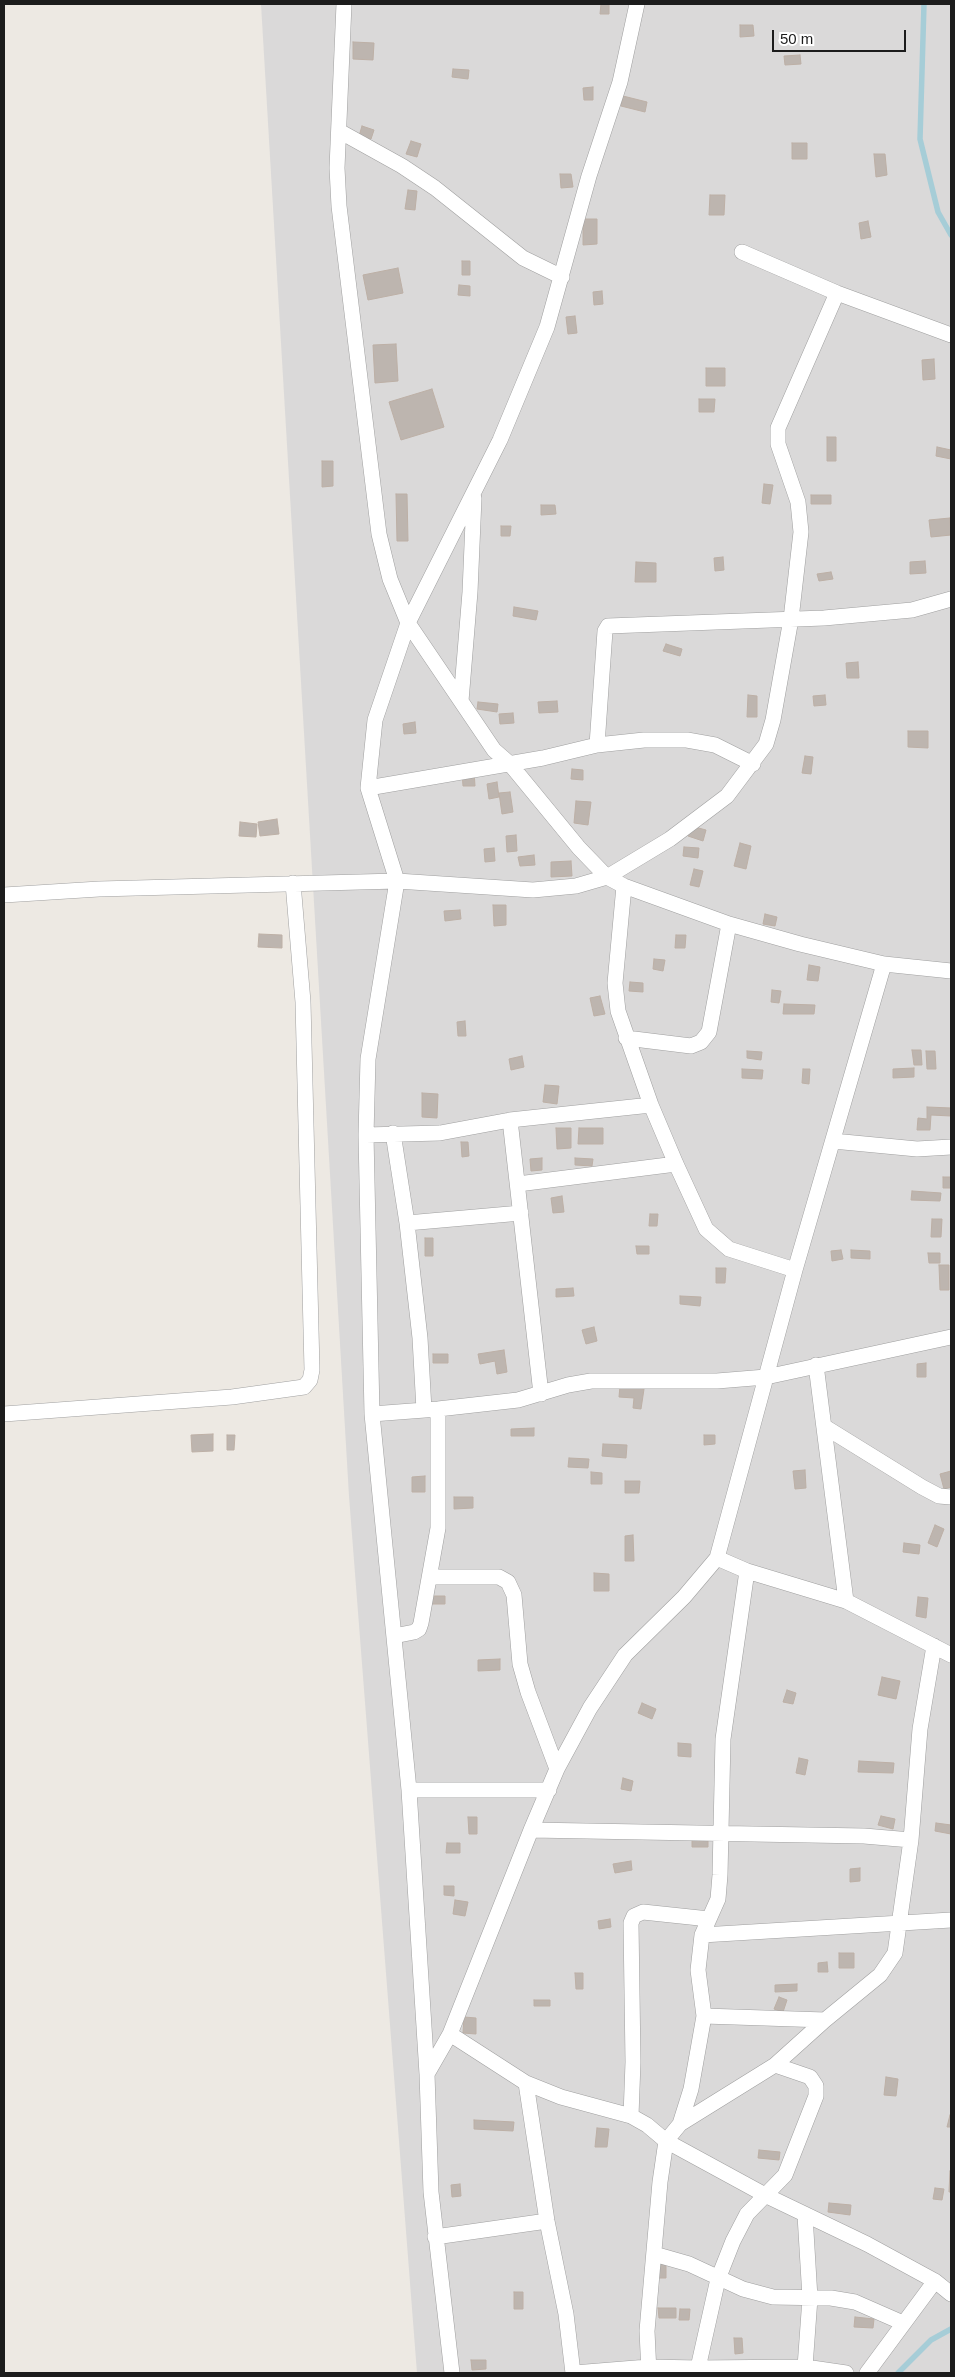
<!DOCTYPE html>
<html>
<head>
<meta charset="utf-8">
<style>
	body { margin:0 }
	#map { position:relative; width:955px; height:2377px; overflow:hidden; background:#ede9e3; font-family:Helvetica,sans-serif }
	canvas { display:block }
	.frame { position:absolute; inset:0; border:5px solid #1c1c1c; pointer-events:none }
	.scale { position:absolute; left:772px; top:30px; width:134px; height:22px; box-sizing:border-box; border:2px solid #1c1c1c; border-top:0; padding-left:6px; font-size:15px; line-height:18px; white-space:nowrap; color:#1c1c1c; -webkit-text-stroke:4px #fff; paint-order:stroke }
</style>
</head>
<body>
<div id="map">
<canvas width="955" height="2377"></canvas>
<div class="frame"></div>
<div class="scale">50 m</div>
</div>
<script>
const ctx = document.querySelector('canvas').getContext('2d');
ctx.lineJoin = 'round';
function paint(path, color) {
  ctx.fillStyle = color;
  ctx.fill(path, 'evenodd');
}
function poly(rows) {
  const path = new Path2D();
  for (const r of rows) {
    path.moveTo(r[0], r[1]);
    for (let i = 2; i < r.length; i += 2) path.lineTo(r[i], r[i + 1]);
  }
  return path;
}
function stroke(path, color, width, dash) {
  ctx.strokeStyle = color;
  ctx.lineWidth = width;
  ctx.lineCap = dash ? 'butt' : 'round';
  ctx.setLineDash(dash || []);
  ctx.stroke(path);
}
const residential = poly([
	[261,4,951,4,951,2373,417,2373,349,1496]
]);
const stream = poly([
	[924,4,920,139,938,212,951,235],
	[898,2373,931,2340,951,2329]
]);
const building = poly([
	[601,4,609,4,609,14,600,14,601,4],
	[740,25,753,25,754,36,740,37,740,25],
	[353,42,374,43,373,60,353,59,353,42],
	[800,55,801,64,785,65,784,56,800,55],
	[453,69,469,70,468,79,452,77,453,69],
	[593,87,593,100,584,100,583,88,593,87],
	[623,96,647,102,645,112,621,106,623,96],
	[362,126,374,130,371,139,359,136,362,126],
	[411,141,421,144,417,157,406,154,411,141],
	[792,143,807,143,807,159,792,159,792,143],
	[874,154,885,154,887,175,876,177,874,154],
	[560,174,571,174,573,187,561,188,560,174],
	[408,190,417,191,415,210,405,209,408,190],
	[710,195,725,195,724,215,709,215,710,195],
	[583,219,597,219,597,244,583,245,583,219],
	[868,221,871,237,861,239,859,223,868,221],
	[462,261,470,261,470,275,462,275,462,261],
	[398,268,403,293,368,300,363,275,398,268],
	[459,285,470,286,470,296,458,295,459,285],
	[602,291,603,304,594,305,593,292,602,291],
	[575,316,577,333,568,334,566,317,575,316],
	[396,344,398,381,375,383,373,345,396,344],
	[934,359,935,379,923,380,922,360,934,359],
	[706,368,725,368,725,386,706,386,706,368],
	[432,389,444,427,401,440,389,402,432,389],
	[699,399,715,399,714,412,699,412,699,399],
	[827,437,836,437,836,461,827,461,827,437],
	[937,447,951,450,951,459,936,456,937,447],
	[322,461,333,461,333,486,322,487,322,461],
	[764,484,773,485,770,504,762,503,764,484],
	[396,494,407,494,408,541,397,541,396,494],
	[811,495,831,495,831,504,811,504,811,495],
	[541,505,555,505,556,514,541,515,541,505],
	[950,518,951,535,931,537,929,520,950,518],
	[501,526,511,526,510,536,501,536,501,526],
	[723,557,724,570,715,571,714,558,723,557],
	[925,561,926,573,910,574,910,562,925,561],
	[636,562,656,563,656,582,635,582,636,562],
	[831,572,833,579,819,581,817,574,831,572],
	[514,607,538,611,536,620,513,616,514,607],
	[666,644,682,649,680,656,663,651,666,644],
	[858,662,859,678,847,678,846,663,858,662],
	[748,695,757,696,757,717,747,717,748,695],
	[825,695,826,705,814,706,813,696,825,695],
	[557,701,558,712,539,713,538,702,557,701],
	[478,702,498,704,497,712,477,709,478,702],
	[513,713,514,723,500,724,499,714,513,713],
	[415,722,416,733,404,734,403,724,415,722],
	[908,731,928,731,928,748,908,747,908,731],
	[805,756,813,757,811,774,802,773,805,756],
	[572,769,583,770,583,780,571,779,572,769],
	[474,771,475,786,463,786,462,772,474,771],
	[497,782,499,797,489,799,487,784,497,782],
	[510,792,513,812,502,814,499,793,510,792],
	[576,801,591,802,588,825,574,823,576,801],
	[277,819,279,834,260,836,258,822,277,819],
	[240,822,257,824,256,837,239,836,240,822],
	[691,826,706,830,703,841,688,836,691,826],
	[516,835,517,851,507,852,506,836,516,835],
	[740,843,751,846,746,869,734,866,740,843],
	[684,847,699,848,698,858,683,856,684,847],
	[494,848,495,861,485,862,484,849,494,848],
	[534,855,535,865,520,866,518,857,534,855],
	[571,861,572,876,551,877,551,862,571,861],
	[694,869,703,871,699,887,690,885,694,869],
	[493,905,506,905,506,925,494,926,493,905],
	[460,910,461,919,445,921,444,911,460,910],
	[765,914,777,917,775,926,763,924,765,914],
	[259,934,282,935,282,948,258,947,259,934],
	[676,935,686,935,685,948,675,948,676,935],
	[654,959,665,960,663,971,653,969,654,959],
	[809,965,820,967,818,981,807,980,809,965],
	[630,982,643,983,643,992,629,991,630,982],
	[772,990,781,991,779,1003,771,1002,772,990],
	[600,996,605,1014,594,1016,590,998,600,996],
	[784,1004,815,1005,814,1014,783,1014,784,1004],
	[465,1021,466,1036,458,1036,457,1022,465,1021],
	[912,1050,921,1050,922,1065,914,1065,912,1050],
	[747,1051,762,1052,761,1060,747,1058,747,1051],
	[926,1051,935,1051,936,1069,927,1069,926,1051],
	[522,1056,524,1067,511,1070,509,1059,522,1056],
	[914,1068,914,1077,893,1078,893,1069,914,1068],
	[742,1069,763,1070,762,1079,742,1078,742,1069],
	[803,1069,810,1069,809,1084,802,1083,803,1069],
	[545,1085,559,1086,557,1104,543,1102,545,1085],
	[422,1093,438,1094,437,1118,422,1117,422,1093],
	[927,1107,951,1108,951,1116,931,1115,930,1130,917,1130,918,1118,927,1119,927,1107],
	[556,1128,571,1128,571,1148,557,1149,556,1128],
	[579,1128,603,1128,603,1144,578,1144,579,1128],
	[461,1142,468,1142,469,1156,462,1157,461,1142],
	[542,1158,542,1170,531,1171,530,1159,542,1158],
	[575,1158,593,1159,592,1166,575,1165,575,1158],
	[943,1177,951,1177,951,1188,943,1188,943,1177],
	[912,1191,941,1193,940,1201,911,1200,912,1191],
	[562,1196,564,1212,553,1213,551,1198,562,1196],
	[650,1214,658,1214,657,1226,649,1226,650,1214],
	[932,1219,942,1219,941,1237,931,1237,932,1219],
	[425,1238,433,1238,433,1256,425,1256,425,1238],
	[636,1246,649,1246,649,1254,637,1254,636,1246],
	[841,1250,843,1259,832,1261,831,1251,841,1250],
	[851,1250,870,1251,870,1259,851,1258,851,1250],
	[928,1253,940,1253,940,1263,929,1263,928,1253],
	[939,1265,949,1265,949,1290,940,1290,939,1265],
	[716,1268,726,1268,725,1283,716,1283,716,1268],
	[573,1288,574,1296,556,1297,556,1289,573,1288],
	[680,1296,701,1297,700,1306,680,1304,680,1296],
	[594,1327,597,1341,586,1344,582,1330,594,1327],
	[504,1350,507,1372,497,1374,495,1361,480,1364,478,1354,504,1350],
	[433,1354,448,1354,448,1363,433,1363,433,1354],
	[926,1363,926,1377,917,1377,917,1364,926,1363],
	[620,1386,644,1389,641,1409,633,1408,634,1398,619,1397,620,1386],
	[534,1428,534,1436,511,1436,511,1429,534,1428],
	[213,1434,213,1451,192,1452,191,1435,213,1434],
	[227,1435,235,1435,234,1450,227,1450,227,1435],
	[704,1435,715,1435,715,1444,704,1445,704,1435],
	[603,1444,627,1445,626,1458,602,1456,603,1444],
	[569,1458,589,1459,588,1468,568,1467,569,1458],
	[805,1470,806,1488,795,1489,793,1471,805,1470],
	[951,1471,951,1487,944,1489,940,1474,951,1471],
	[591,1472,602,1473,602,1484,591,1484,591,1472],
	[425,1476,425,1492,412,1492,412,1477,425,1476],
	[625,1481,640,1481,639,1493,625,1493,625,1481],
	[454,1497,473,1497,473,1508,454,1509,454,1497],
	[935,1525,944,1529,937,1547,928,1543,935,1525],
	[633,1535,634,1561,625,1561,625,1536,633,1535],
	[904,1543,920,1545,919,1554,903,1552,904,1543],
	[594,1573,609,1574,609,1591,594,1591,594,1573],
	[429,1596,445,1596,445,1604,429,1604,429,1596],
	[918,1597,928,1598,926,1618,916,1616,918,1597],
	[500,1659,500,1670,478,1671,478,1660,500,1659],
	[882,1677,900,1681,896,1699,878,1695,882,1677],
	[787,1690,796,1693,793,1704,783,1702,787,1690],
	[642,1703,656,1709,652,1719,638,1713,642,1703],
	[678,1743,691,1744,691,1757,678,1756,678,1743],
	[799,1758,808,1760,805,1775,796,1773,799,1758],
	[859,1761,894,1763,893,1773,858,1772,859,1761],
	[623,1778,633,1781,631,1791,621,1789,623,1778],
	[881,1816,895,1819,893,1829,878,1825,881,1816],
	[468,1817,477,1817,477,1834,469,1834,468,1817],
	[936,1823,951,1825,951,1834,935,1831,936,1823],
	[692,1838,708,1838,708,1847,692,1847,692,1838],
	[447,1843,460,1843,460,1853,446,1853,447,1843],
	[631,1861,632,1870,615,1873,613,1864,631,1861],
	[860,1868,860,1881,850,1882,850,1869,860,1868],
	[444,1886,454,1886,454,1896,444,1895,444,1886],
	[455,1900,468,1902,465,1916,453,1914,455,1900],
	[610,1919,611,1927,599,1929,598,1921,610,1919],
	[839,1953,854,1953,854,1968,839,1968,839,1953],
	[827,1962,828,1972,818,1972,818,1963,827,1962],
	[575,1973,583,1973,583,1989,576,1989,575,1973],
	[797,1984,797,1991,775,1992,775,1985,797,1984],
	[779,1997,787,2000,783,2012,774,2009,779,1997],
	[534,2000,550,2000,550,2006,534,2006,534,2000],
	[464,2017,476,2018,476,2034,463,2033,464,2017],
	[886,2077,898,2079,896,2096,884,2095,886,2077],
	[950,2115,951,2115,951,2127,947,2127,950,2115],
	[474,2120,514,2122,513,2131,474,2129,474,2120],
	[597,2128,609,2129,607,2147,595,2147,597,2128],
	[759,2150,780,2152,779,2160,758,2158,759,2150],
	[950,2171,951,2171,951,2192,949,2192,950,2171],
	[460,2184,461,2196,452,2197,451,2185,460,2184],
	[935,2188,944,2189,942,2200,933,2199,935,2188],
	[829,2203,851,2205,850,2215,828,2212,829,2203],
	[656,2259,666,2259,666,2278,656,2278,656,2259],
	[514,2292,523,2292,523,2309,514,2309,514,2292],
	[658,2308,676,2308,676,2318,659,2318,658,2308],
	[680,2309,690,2309,689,2320,679,2320,680,2309],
	[855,2317,874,2319,873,2328,854,2327,855,2317],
	[734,2338,742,2338,743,2353,735,2354,734,2338],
	[471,2360,486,2360,486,2369,472,2370,471,2360]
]);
const street = poly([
	[344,4,337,168,339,206,379,534,390,579,408,623,494,750,510,764,579,848,607,877,624,886,729,924,800,944,884,964,951,971],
	[339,131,402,166,435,188,523,258,562,277],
	[742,252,837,293,951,335],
	[461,701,470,592,474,498],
	[597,745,605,631,608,626,824,618,912,610,951,599],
	[368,788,543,758,597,745,644,740,687,740,715,745,753,764],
	[624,886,615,983,618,1011,651,1105,676,1164,706,1229,729,1249,795,1270],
	[4,895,99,889,397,881,533,890,576,886,607,877,670,839,727,796,766,744,773,720,791,619,801,532,798,502,778,444,778,428,837,293],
	[626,1038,691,1046,701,1042,709,1032,729,924],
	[510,1120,541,1394],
	[393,1133,407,1223,420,1338,424,1410],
	[366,1135,440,1133,510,1120,651,1105],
	[833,1141,917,1149,951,1147],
	[518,1184,676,1164],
	[407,1223,521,1213],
	[816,1365,846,1601],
	[4,1414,232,1397,304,1387,310,1380,312,1370,303,1002,293,883],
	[372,1414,438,1409,518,1400,568,1385,591,1381,717,1381,766,1377,951,1337],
	[825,1427,922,1487,939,1496,951,1497],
	[717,1558,747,1571,846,1601,951,1655],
	[430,1577,499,1577,508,1582,514,1595,520,1664,528,1692,557,1769],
	[394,1636,414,1632,419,1629,421,1623,438,1528,438,1409],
	[409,1790,549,1790],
	[531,1830,864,1836,911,1840],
	[702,1935,951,1920],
	[704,2016,825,2020],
	[450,2034,526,2083,561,2097,631,2116,647,2125,666,2141,767,2196,867,2244,935,2281,951,2294],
	[427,2074,450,2034,531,1830,557,1769,590,1708,625,1655,684,1597,717,1558,795,1270,884,964],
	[526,2083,547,2221,566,2314,573,2373],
	[631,2116,633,2062,631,1923,634,1916,643,1912,709,1919],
	[680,2124,775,2065,825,2020,880,1975,895,1953,911,1840,920,1729,934,1646],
	[435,2237,547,2221],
	[654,2254,689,2264,743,2289,773,2297,831,2298,855,2302,903,2323],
	[805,2367,810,2298,805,2215],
	[698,2368,805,2367,846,2373],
	[452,2373,431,2192,427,2074,409,1790,372,1414,366,1135,368,1059,397,881,368,788,375,720,408,623,500,440,547,327,589,176,620,82,637,4],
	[574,2373,648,2367,698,2368,718,2279,733,2241,747,2214,785,2175,816,2096,816,2086,810,2077,775,2065],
	[649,2373,647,2331,660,2182,666,2141,680,2124,691,2089,704,2016,698,1970,702,1935,718,1899,720,1875,723,1739,747,1571],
	[867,2373,935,2281]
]);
paint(residential, '#dad9d9');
stroke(stream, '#a6cdd7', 5.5);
paint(building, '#bdb5af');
stroke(building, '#bdb0a6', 1);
stroke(street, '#a0a0a0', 16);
stroke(street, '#fff', 15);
</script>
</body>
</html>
